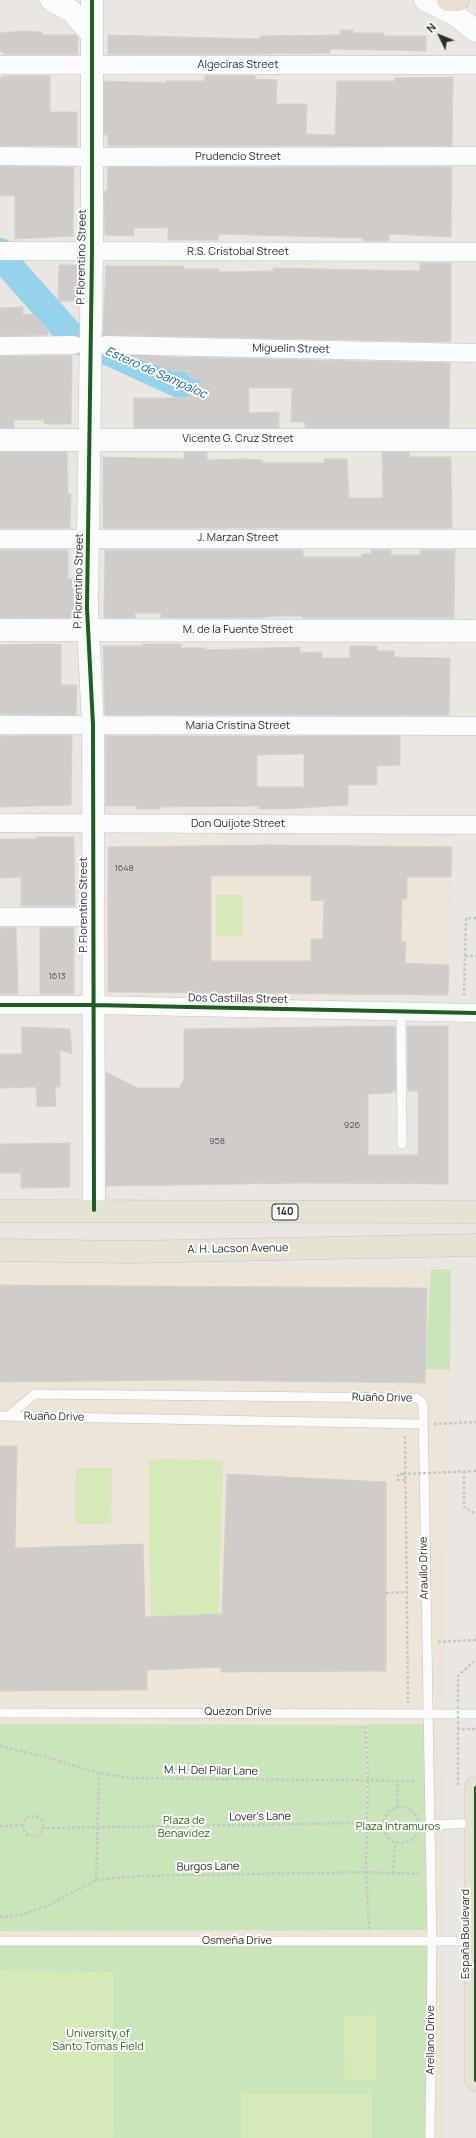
<!DOCTYPE html>
<html>
<head>
<meta charset="utf-8">
<style>
	body { margin:0 }
	#map { position:relative; width:476px; height:2138px; overflow:hidden; background:#eae6e2; font-family:Manrope,sans-serif }
	canvas { display:block }
	.north { position:absolute; left:420px; top:16px; width:40px; height:40px; -webkit-text-stroke:3px #fff; paint-order:stroke; rotate:313deg; font-size:11px; font-weight:700; line-height:16px; text-align:center; color:#2c2c2c }
	.north::after { content:''; display:block; margin:auto; width:14px; height:18px; background:#2c2c2c; clip-path:polygon(50% 0,100% 100%,50% 72%,0 100%) }
</style>
</head>
<body>
<div id="map">
<canvas width="476" height="2138"></canvas>
<div class="north">N</div>
</div>
<script>
const ctx = document.querySelector('canvas').getContext('2d');
ctx.lineJoin = 'round';
function paint(path, color) {
  ctx.fillStyle = color;
  ctx.fill(path, 'evenodd');
}
function poly(rows) {
  const path = new Path2D();
  for (const r of rows) {
    if (r.length === 3) {
      path.moveTo(r[0] + r[2], r[1]);
      path.arc(r[0], r[1], r[2], 0, 2 * Math.PI);
      continue;
    }
    path.moveTo(r[0], r[1]);
    for (let i = 2; i < r.length; i += 2) path.lineTo(r[i], r[i + 1]);
  }
  return path;
}
function stroke(path, color, width, dash) {
  ctx.strokeStyle = color;
  ctx.lineWidth = width;
  ctx.lineCap = dash ? 'butt' : 'round';
  ctx.setLineDash(dash || []);
  ctx.stroke(path);
}
function write(font, color, halo, rows, align = 'center') {
  ctx.font = font + ' Manrope,sans-serif';
  ctx.lineWidth = 4;
  ctx.setLineDash([]);
  ctx.textBaseline = 'middle';
  ctx.strokeStyle = halo;
  ctx.fillStyle = color;
  for (const [text, x, y, turn = 0] of rows) {
    ctx.save();
    ctx.translate(x, y);
    ctx.rotate((+turn || 0) * Math.PI / 180);
    ctx.textAlign = isNaN(turn) ? turn : align;
    if (halo) ctx.strokeText(text, 0, 0);
    ctx.fillText(text, 0, 0);
    ctx.restore();
  }
}
const education = poly([
	[142,840,451,842,449,997,98,996,99,896,142,895],
	[0,1260,451,1270,442,1713,444,2138,0,2138]
]);
const green = poly([
	[431,1269,451,1270,450,1370,425,1369],
	[0,1724,366,1725,368,1876,368,1724,428,1724,428,1930,0,1931],
	[0,1941,428,1946,429,2138,0,2138]
]);
const pitch = poly([
	[216,895,243,895,243,936,216,936],
	[149,1459,223,1460,217,1668,152,1670,149,1521],
	[76,1468,112,1468,111,1524,75,1524],
	[0,1970,114,1972,113,2138,0,2138],
	[376,2015,376,2079,345,2079,344,2016],
	[241,2094,372,2094,372,2138,241,2138]
]);
const river = poly([
	[0,252,10,267,74,339,103,349,223,404]
]);
const building = poly([
	[340,30,353,30,353,33,384,33,384,36,426,36,426,51,330,49,330,53,255,54,108,54,108,35,260,39,260,36,340,35,340,30],
	[24,31,42,32,42,35,76,35,78,37,78,54,3,54,3,52,0,52,0,33,24,31],
	[3,76,50,76,50,112,77,112,77,146,0,146,0,78,3,78,3,76],
	[205,76,255,76,255,79,277,80,276,104,307,104,306,134,335,135,337,81,395,81,395,78,453,77,452,146,108,146,108,135,104,135,104,81,166,83,166,81,205,81,205,76],
	[0,166,74,167,73,236,15,239,15,196,0,196,0,166],
	[108,167,452,167,451,237,389,234,389,241,363,241,363,238,219,234,218,240,168,240,168,228,134,228,134,236,105,235,104,191,107,191,108,167],
	[420,263,451,263,451,342,103,335,106,266,184,266,184,269,219,269,219,272,274,271,274,268,420,271,420,263],
	[59,265,79,265,79,301,58,301,59,265],
	[23,307,23,315,33,314,48,330,48,335,0,336,0,308,23,307],
	[0,356,72,356,71,424,44,424,44,420,14,420,14,428,0,428,0,356],
	[131,356,450,363,449,428,305,428,305,422,291,422,292,388,249,388,249,413,279,412,279,428,134,428,134,398,189,398,189,384,209,383,189,376,189,371,174,371,131,356],
	[0,452,67,452,68,494,71,494,70,528,0,528,0,452],
	[184,452,207,452,207,460,244,459,262,460,262,463,324,463,324,459,347,459,349,498,383,498,382,452,409,452,410,457,451,457,452,528,103,528,103,457,184,459,184,452],
	[0,550,68,550,68,579,75,579,75,618,0,618,0,550],
	[105,550,303,550,303,557,362,557,362,554,371,554,371,550,391,550,391,555,420,555,420,550,455,550,454,618,302,618,302,616,276,616,257,618,161,618,161,613,135,613,135,618,104,618,105,550],
	[36,644,61,644,61,685,77,685,76,715,0,714,0,645,36,644],
	[142,644,181,644,181,648,205,648,205,650,300,647,300,653,322,652,322,658,350,658,350,646,377,646,377,651,394,651,394,657,450,658,449,715,105,715,103,646,142,646,142,644],
	[0,736,72,736,71,805,0,807,0,736],
	[106,736,400,736,400,765,377,766,377,785,348,785,348,805,284,809,259,809,259,806,160,807,160,809,137,809,137,806,106,806,106,736],
	[304,754,304,787,257,787,257,755,304,754],
	[36,837,74,837,75,906,21,906,21,877,0,878,0,839,36,839,36,837],
	[269,845,452,847,451,877,407,877,407,899,402,899,401,942,406,942,405,963,449,965,448,995,108,992,108,847,269,845],
	[211,876,311,876,311,901,324,900,323,939,311,939,311,961,211,961,211,876],
	[0,928,16,928,18,994,0,994,0,928],
	[40,928,74,928,74,994,40,994,40,928],
	[395,1026,396,1091,392,1091,392,1093,368,1094,368,1155,418,1155,418,1091,408,1091,407,1026,448,1026,448,1184,304,1183,106,1186,106,1072,138,1088,179,1088,184,1079,184,1029,395,1026],
	[22,1027,70,1029,72,1054,60,1050,60,1087,55,1087,56,1106,37,1107,36,1087,0,1088,0,1054,22,1054,22,1027],
	[70,1143,70,1187,21,1188,21,1173,0,1173,0,1144,70,1143],
	[0,1285,427,1288,425,1383,186,1380,0,1382,0,1285],
	[0,1446,17,1446,15,1548,143,1544,145,1617,222,1614,227,1474,386,1482,386,1671,221,1672,221,1667,147,1670,147,1690,0,1691,0,1446]
]);
const path = poly([
	[465,956,476,956],
	[464,996,466,918,476,918],
	[434,1424,476,1422],
	[405,1436,408,1703],
	[464,1471,464,1507,476,1514],
	[403,1474,398,1474,398,1480,404,1480,404,1477],
	[386,1593,407,1592],
	[438,1642,476,1640],
	[458,1702,458,1676,476,1659],
	[366,1726,368,1781,366,1872,369,1929],
	[0,1746,46,1757,99,1773,130,1778,417,1781],
	[458,1785,458,1729,476,1729],
	[397,1807,398,1781],
	[401,1825,18],
	[33,1826,10],
	[0,1826,23,1825],
	[42,1828,368,1823,418,1826],
	[393,1873,395,1842],
	[96,1880,99,1773],
	[0,1917,20,1915,47,1906,96,1880,139,1876,366,1872,419,1874]
]);
const lane = poly([
	[401,1011,402,1144],
	[0,1416,422,1424],
	[8,1416,35,1394,417,1398,421,1401,423,1405,432,1942,430,2138],
	[0,1713,476,1714],
	[429,1825,475,1823],
	[0,1941,475,1941]
]);
const street = poly([
	[0,65,476,65],
	[0,156,92,157,476,156],
	[0,251,476,252],
	[106,345,476,353],
	[0,346,74,345],
	[0,539,476,539],
	[0,725,476,726],
	[0,823,476,825],
	[0,917,93,917],
	[0,1005,94,1005,476,1013]
]);
const secondary = poly([
	[51,0,71,11,92,34],
	[92,0,92,252,87,608,93,725,94,1210],
	[425,0,454,14,476,31],
	[0,440,476,440],
	[0,630,476,631]
]);
const primary = poly([
	[0,1211,476,1212],
	[0,1250,129,1252,476,1245],
	[476,1788,476,2080]
]);
const highway = poly([
	[448,0,458,0]
]);
const pathBridge = poly([
	[403,1474,476,1471],
	[458,1729,458,1705]
]);
const cycleway = poly([
	[92,0,92,252,87,608,93,725,94,1210],
	[0,1005,94,1005,476,1013],
	[476,1788,476,2080]
]);
const numberNames = [
	["1648",124,868],
	["1613",57,976],
	["926",352,1125],
	["958",217,1141]
];
const shields = [
	[285,1212,26]
];
const shieldNames = [
	["140",285,1212]
];
const streetNames = [
	["Algeciras Street",238,65],
	["Prudencio Street",238,157],
	["R.S. Cristobal Street",238,252],
	["P. Florentino Street",82,257,-89],
	["Miguelin Street",291,349,1],
	["Vicente G. Cruz Street",238,439],
	["J. Marzan Street",238,538],
	["P. Florentino Street",79,581,-89],
	["M. de la Fuente Street",238,630],
	["Maria Cristina Street",238,726],
	["Don Quijote Street",238,824],
	["P. Florentino Street",84,905,-90],
	["Dos Castillas Street",238,999,1],
	["A. H. Lacson Avenue",238,1249,-1],
	["Ruaño Drive",382,1398,1],
	["Ruaño Drive",54,1417,1],
	["Araullo Drive",424,1568,-91],
	["Quezon Drive",238,1712],
	["M. H. Del Pilar Lane",211,1771,1],
	["Lover's Lane",260,1817,-1],
	["Burgos Lane",208,1867,-1],
	["España Boulevard",466,1934,-90],
	["Osmeña Drive",237,1941],
	["Arellano Drive",431,2040,-90]
];
const parkNames = [
	["Plaza de",184,1821],
	["Benavidez",184,1834],
	["Plaza Intramuros",398,1827],
	["University of",98,2034],
	["Santo Tomas Field",98,2047]
];
const waterNames = [
	["Estero de Sampaloc",156,373,24]
];
paint(education, '#ede5d7');
paint(green, '#cbe5ba');
paint(pitch, '#d6e9b8');
stroke(river, '#95d3ec', 28);
paint(building, '#cfccc9');
stroke(building, '#d5d2ce', 1);
stroke(lane, '#c3c2c3', 10);
stroke(street, '#c3c2c3', 19);
stroke(secondary, '#c3c2c3', 23);
stroke(primary, '#c6c4c2', 23);
stroke(highway, '#c6c4c2', 23);
stroke(path, '#c8c8c7', 2.5, [3, 2]);
stroke(lane, '#fcfbfb', 9);
stroke(street, '#fcfbfb', 18);
stroke(secondary, '#fcfbfb', 22);
stroke(primary, '#e7e3d4', 22);
stroke(highway, '#e9ded4', 22);
stroke(pathBridge, '#c8c8c7', 2.5, [3, 2]);
stroke(cycleway, '#1b5e20', 4);
write('9px', '#565655', null, numberNames);
for (const [x, y, w] of shields) {
  const box = new Path2D();
  box.roundRect(x - w / 2, y - 8, w, 16, 3);
  ctx.fillStyle = '#fff';
  ctx.fill(box);
  stroke(box, '#2c2c2c', 1);
}
write('bold 10px', '#2c2c2c', null, shieldNames);
write('11px', '#2c2c2c', '#fff', streetNames);
write('11px', '#296b1a', '#fff', parkNames);
write('italic 12px', '#0c699f', '#fff', waterNames);
</script>
</body>
</html>
